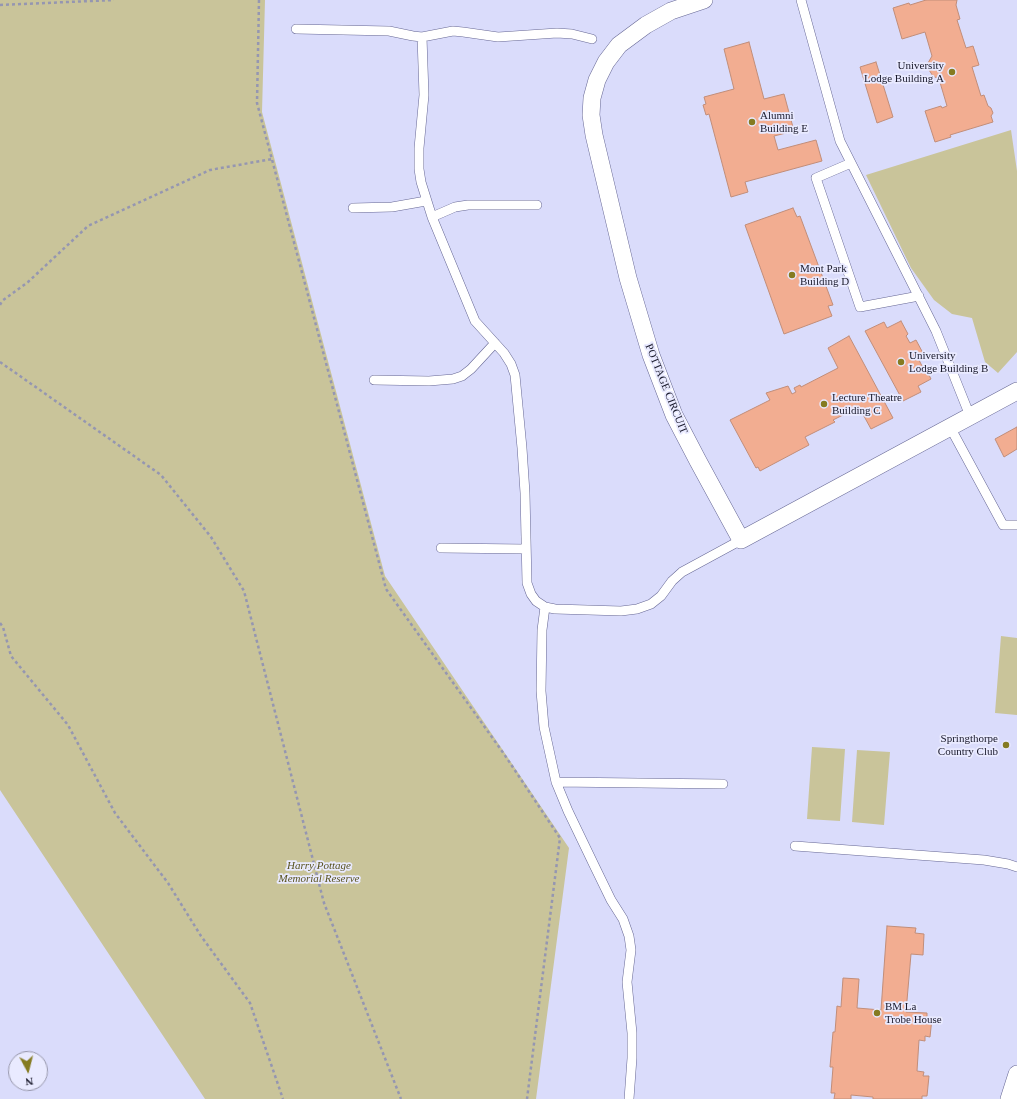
<!DOCTYPE html>
<html>
<head>
<meta charset="utf-8">
<style>
	body { margin:0 }
	#map { position:relative; width:1017px; height:1099px; overflow:hidden; background:#dadcfb; font-family:"Times New Roman",serif }
	canvas { display:block }
	.north { position:absolute; left:8px; top:1051px; width:40px; height:40px; box-sizing:border-box; background:#e9eaff; border:1px solid #9696aa; border-radius:50%; rotate:173deg; font-size:11px; font-weight:700; line-height:16px; text-align:center; color:#19192b }
	.north::after { content:''; display:block; margin:auto; width:14px; height:18px; background:#857b21; clip-path:polygon(50% 0,100% 100%,50% 72%,0 100%) }
</style>
</head>
<body>
<div id="map">
<canvas width="1017" height="1099"></canvas>
<div class="north">N</div>
</div>
<script>
const ctx = document.querySelector('canvas').getContext('2d');
ctx.lineJoin = 'round';
function paint(path, color) {
  ctx.fillStyle = color;
  ctx.fill(path, 'evenodd');
}
function poly(rows) {
  const path = new Path2D();
  for (const r of rows) {
    path.moveTo(r[0], r[1]);
    for (let i = 2; i < r.length; i += 2) path.lineTo(r[i], r[i + 1]);
  }
  return path;
}
function stroke(path, color, width, dash) {
  ctx.strokeStyle = color;
  ctx.lineWidth = width;
  ctx.lineCap = dash ? 'butt' : 'round';
  ctx.setLineDash(dash || []);
  ctx.stroke(path);
}
function write(font, color, halo, rows, align = 'center') {
  ctx.font = font + ' "Times New Roman",serif';
  ctx.lineWidth = 3.5;
  ctx.setLineDash([]);
  ctx.textBaseline = 'middle';
  ctx.strokeStyle = halo;
  ctx.fillStyle = color;
  for (const [text, x, y, turn = 0] of rows) {
    ctx.save();
    ctx.translate(x, y);
    ctx.rotate((+turn || 0) * Math.PI / 180);
    ctx.textAlign = isNaN(turn) ? turn : align;
    if (halo) ctx.strokeText(text, 0, 0);
    ctx.fillText(text, 0, 0);
    ctx.restore();
  }
}
const green = poly([
	[0,0,265,0,262,112,385,576,569,848,536,1099,205,1099,0,790],
	[1011,130,1017,171,1017,352,998,373,985,362,972,318,952,314,934,300,911,268,866,175],
	[1001,636,1017,638,1017,715,995,713],
	[812,747,845,749,840,821,807,819],
	[857,750,890,752,884,825,852,822]
]);
const building = poly([
	[926,0,957,0,956,5,960,19,957,20,966,48,973,46,979,65,972,67,981,96,984,95,988,106,991,108,993,113,991,116,993,122,950,135,951,137,935,142,925,111,941,106,942,108,947,106,939,79,933,76,929,70,928,63,932,56,925,32,902,39,893,8,909,3,910,5,926,0],
	[749,42,764,99,784,94,794,131,774,136,778,150,816,140,822,161,745,182,748,192,731,197,709,114,706,115,703,105,706,104,704,97,734,89,724,49,749,42],
	[876,62,893,117,877,123,860,67,876,62],
	[793,208,797,217,800,216,833,305,828,306,832,316,784,334,745,225,793,208],
	[901,321,908,334,906,336,910,343,916,340,924,355,918,358,922,366,924,365,931,379,918,386,921,392,903,401,865,331,884,322,887,328,901,321],
	[849,336,893,418,871,429,859,407,833,420,835,422,805,437,809,445,760,471,758,467,756,468,730,420,770,400,766,393,788,386,792,394,796,392,794,388,800,385,801,387,838,368,828,348,849,336],
	[1017,427,1017,449,1004,457,995,439,1017,427],
	[887,926,916,928,915,933,924,934,923,955,911,954,906,1012,927,1013,927,1018,932,1018,930,1037,925,1036,925,1041,919,1040,917,1071,924,1072,923,1076,929,1076,927,1096,922,1096,922,1099,873,1099,873,1097,851,1095,851,1099,834,1099,835,1093,831,1093,833,1067,830,1067,833,1032,835,1032,837,1006,841,1007,843,978,859,979,857,1008,881,1010,887,926]
]);
const path = poly([
	[259,0,257,103,386,589,504,754,560,838,527,1099],
	[0,5,114,0],
	[0,305,2,301,28,282,88,226,210,170,272,159],
	[0,362,161,475,211,537,244,591,324,903,401,1099],
	[0,623,3,627,11,656,68,725,115,813,168,883,201,936,250,1003,283,1099]
]);
const lane = poly([
	[801,0,840,141,936,331,970,416],
	[296,29,389,31,413,36,422,37,453,31,463,32,498,37,557,33,572,34,592,39],
	[422,37,424,95,419,148,419,169,421,182,432,217,475,321,504,353,511,364,515,375,522,448,525,493,527,583,531,594,536,601,545,607,555,609,621,611,637,609,651,604,661,596,672,581,682,572,741,540],
	[851,163,816,178,860,307,919,296],
	[353,208,392,207,426,201],
	[432,217,455,207,468,205,537,205],
	[374,380,429,381,453,379,462,376,471,369,495,343],
	[950,427,1003,525,1017,525],
	[441,548,526,549],
	[545,607,542,630,541,691,544,727,556,782,568,811,593,863,611,900,623,919,629,936,631,950,627,982,632,1033,632,1058,629,1099],
	[556,782,723,784],
	[795,846,984,860,1008,864,1017,867]
]);
const street = poly([
	[704,0,671,11,646,25,619,45,606,62,597,80,592,98,591,115,594,135,628,278,651,355,674,415,698,461,741,540,1017,391],
	[1009,1099,1017,1074]
]);
const markers = [
	[952,72,4,"#857b21"],
	[752,122,4,"#857b21"],
	[792,275,4,"#857b21"],
	[901,362,4,"#857b21"],
	[824,404,4,"#857b21"],
	[1006,745,4,"#857b21"],
	[877,1013,4,"#857b21"]
];
const poiNames = [
	["University",944,66,"right"],
	["Lodge Building A",944,79,"right"],
	["Alumni",760,116],
	["Building E",760,129],
	["Mont Park",800,269],
	["Building D",800,282],
	["University",909,356],
	["Lodge Building B",909,369],
	["Lecture Theatre",832,398],
	["Building C",832,411],
	["Springthorpe",998,739,"right"],
	["Country Club",998,752,"right"],
	["BM La",885,1007],
	["Trobe House",885,1020]
];
const streetNames = [
	["POTTAGE CIRCUIT",666,389,68]
];
const parkNames = [
	["Harry Pottage",319,866],
	["Memorial Reserve",319,879]
];
paint(green, '#c9c49a');
paint(building, '#f2ad91');
stroke(building, '#c18d79', 1);
stroke(lane, '#666794', 10);
stroke(street, '#666794', 18);
stroke(path, '#9596b1', 2.5, [3, 3]);
stroke(lane, '#fff', 9);
stroke(street, '#fff', 17);
for (const [x, y, r, color] of markers) {
  const dot = new Path2D();
  dot.arc(x, y, r, 0, 2 * Math.PI);
  ctx.fillStyle = color;
  ctx.fill(dot);
  stroke(dot, '#e9eaff', 1.5);
}
write('11px', '#19192b', '#e9eaff', poiNames, 'left');
write('11px', '#19192b', '#e9eaff', streetNames);
write('italic 11px', '#58521e', '#e9eaff', parkNames);
</script>
</body>
</html>
